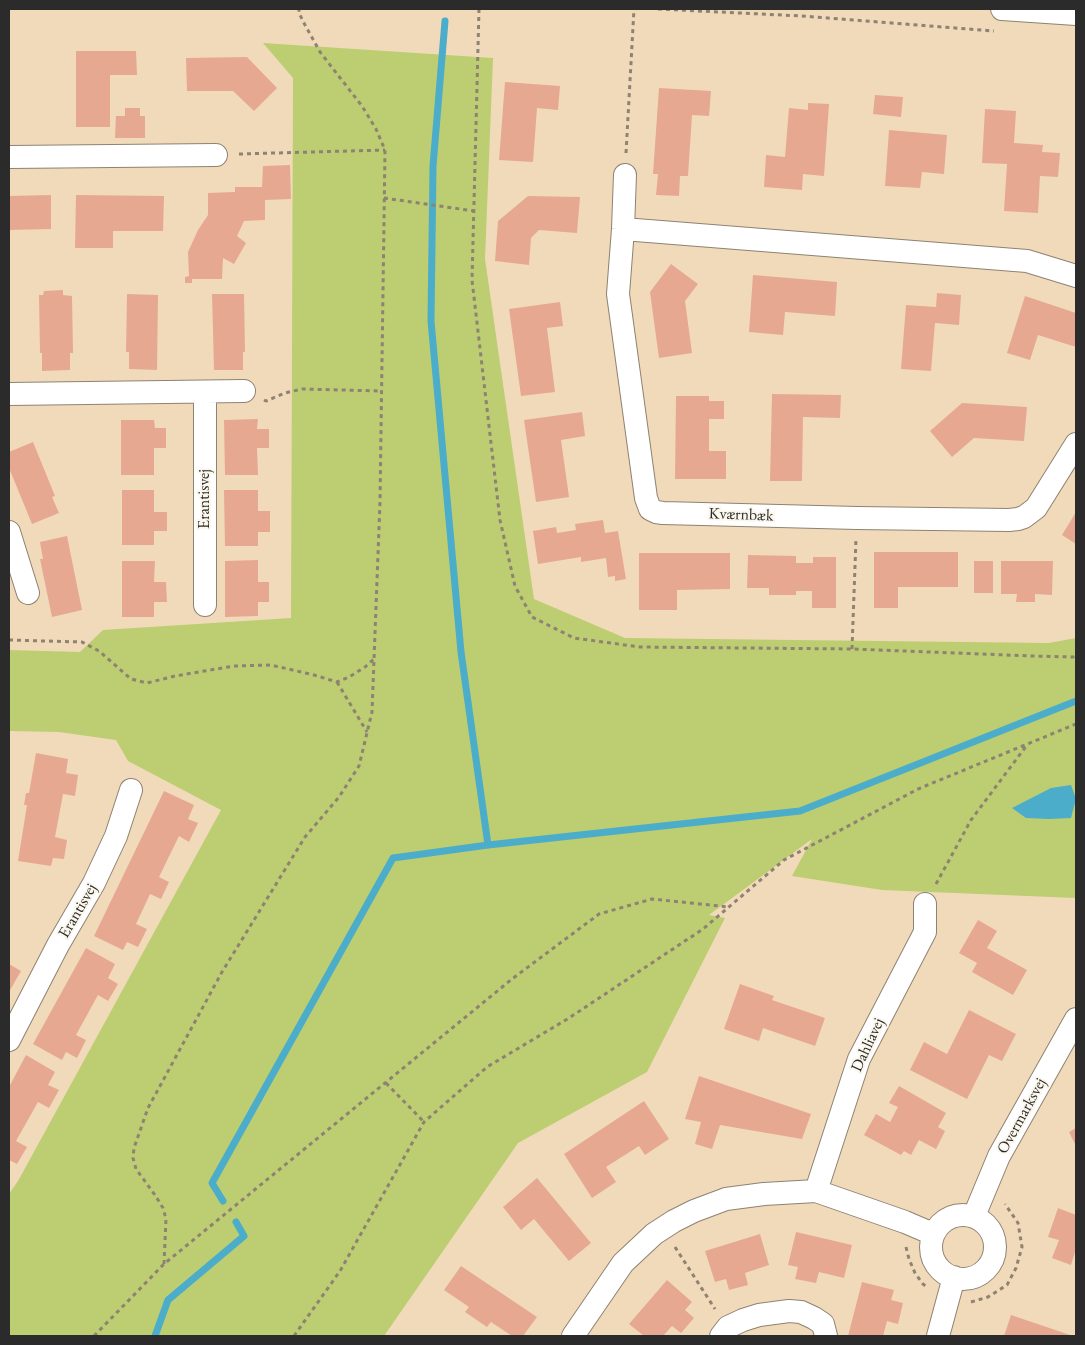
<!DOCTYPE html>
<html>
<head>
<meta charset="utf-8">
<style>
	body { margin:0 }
	#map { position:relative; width:1085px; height:1345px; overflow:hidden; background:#f1daba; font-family:"EB Garamond",serif }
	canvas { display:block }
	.frame { position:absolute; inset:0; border:10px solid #2b2b2b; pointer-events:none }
</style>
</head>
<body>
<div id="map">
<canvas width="1085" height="1345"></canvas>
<div class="frame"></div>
</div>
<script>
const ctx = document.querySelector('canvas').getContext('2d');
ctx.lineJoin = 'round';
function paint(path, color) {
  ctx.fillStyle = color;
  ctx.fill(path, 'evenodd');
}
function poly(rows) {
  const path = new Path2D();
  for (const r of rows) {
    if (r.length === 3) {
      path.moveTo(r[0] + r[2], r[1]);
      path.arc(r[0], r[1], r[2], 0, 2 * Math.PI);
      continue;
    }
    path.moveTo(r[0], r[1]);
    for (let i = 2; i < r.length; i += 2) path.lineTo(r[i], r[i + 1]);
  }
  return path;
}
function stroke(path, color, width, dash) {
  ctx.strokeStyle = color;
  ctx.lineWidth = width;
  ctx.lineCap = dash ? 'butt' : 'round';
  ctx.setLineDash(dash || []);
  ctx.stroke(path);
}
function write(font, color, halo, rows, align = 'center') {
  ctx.font = font + ' "EB Garamond",serif';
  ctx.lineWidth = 4;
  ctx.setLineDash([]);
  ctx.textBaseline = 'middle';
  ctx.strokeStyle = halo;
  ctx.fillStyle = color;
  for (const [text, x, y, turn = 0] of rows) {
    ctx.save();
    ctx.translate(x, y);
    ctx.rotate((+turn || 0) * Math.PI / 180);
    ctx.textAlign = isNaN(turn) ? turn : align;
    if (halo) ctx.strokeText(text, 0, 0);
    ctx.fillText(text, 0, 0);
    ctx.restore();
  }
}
const green = poly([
	[263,43,493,58,485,259,534,599,625,638,1049,643,1076,638,1076,898,882,890,792,876,812,839,709,915,725,918,647,1072,518,1143,384,1336,9,1336,9,1194,18,1181,221,810,128,761,116,740,59,732,9,731,9,650,80,652,103,630,291,618,293,78]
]);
const water = poly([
	[1071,785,1076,799,1071,818,1049,819,1026,818,1012,808,1051,788]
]);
const stream = poly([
	[488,845,800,811,1076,701],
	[223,1201,212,1183,393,858,488,845,461,652,431,321,433,166,445,21],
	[155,1336,168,1300,244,1236,236,1222]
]);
const building = poly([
	[76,51,136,51,137,75,110,75,110,127,76,127],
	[247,57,277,88,254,111,233,91,187,91,186,58],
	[505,82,560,86,558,110,537,108,533,162,499,160],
	[659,88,711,91,709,116,692,115,688,176,680,176,679,196,656,195,658,174,653,174],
	[875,95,903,97,901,117,873,114],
	[808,103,829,104,824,176,803,174,802,190,764,187,766,155,785,157,789,108,808,110],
	[125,108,140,108,140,116,145,116,145,138,115,138,116,116,125,116],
	[985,109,1016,111,1014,143,1043,145,1042,152,1060,153,1058,177,1040,176,1038,213,1004,211,1007,164,982,163],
	[889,130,947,135,944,174,922,172,920,188,885,186],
	[290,165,291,199,265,200,265,220,244,221,237,236,246,243,234,264,223,258,222,279,192,279,192,283,185,283,185,277,189,276,188,252,198,230,208,215,208,193,235,192,235,187,262,187,263,166],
	[51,195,51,229,9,230,9,196],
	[76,195,164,196,163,231,113,231,113,248,75,248],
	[528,196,580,197,577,233,539,230,531,238,529,265,495,261,498,221],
	[671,264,698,284,685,301,692,353,659,358,650,292],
	[753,275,837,282,835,316,785,312,783,335,749,332],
	[63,290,63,295,72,296,73,353,70,353,70,370,42,371,42,353,40,353,39,295,43,295,44,291],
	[937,293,961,295,959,325,935,323,931,371,901,369,906,305,936,307],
	[127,294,158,295,157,370,129,369,129,352,126,352],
	[212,294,244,294,245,352,243,352,243,370,214,370],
	[1025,296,1076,313,1076,347,1038,335,1030,360,1007,353],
	[560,302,563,326,547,328,555,392,521,396,509,309],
	[772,394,841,395,840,418,803,417,802,481,770,481],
	[676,396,709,396,709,401,724,401,724,419,709,419,709,451,726,451,726,479,675,479],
	[962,403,1027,407,1024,441,974,438,952,457,930,431],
	[582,412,585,436,561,440,569,497,536,502,524,420],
	[258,419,257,429,269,429,269,448,257,448,258,475,225,475,224,420],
	[121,420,154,420,155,428,166,428,166,448,154,448,154,475,121,475],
	[33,442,55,496,52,497,59,513,32,524,9,468,9,452],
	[122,490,154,490,154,512,167,512,167,531,154,531,154,545,122,545],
	[224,490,258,490,258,511,270,511,270,532,258,532,258,546,225,546],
	[1076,512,1076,544,1062,535],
	[603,520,605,533,618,531,626,579,615,581,615,576,608,577,606,558,581,562,581,557,538,564,533,531,556,527,557,533,576,530,575,524],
	[67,536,82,610,52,617,40,559,43,559,40,542],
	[874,552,958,552,958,587,898,587,898,608,874,608],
	[639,553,730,553,730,589,677,590,677,610,639,610],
	[748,555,796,556,796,563,813,563,813,557,836,557,836,608,812,608,812,591,796,591,796,595,769,595,769,588,747,588],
	[258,560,258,582,269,582,269,602,258,602,258,616,225,617,225,561],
	[122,561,155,561,154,582,166,582,167,602,154,602,154,617,122,617],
	[974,561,993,561,993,593,974,593],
	[1001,561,1053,561,1052,595,1035,594,1035,602,1016,602,1017,594,1001,594],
	[36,753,68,759,66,773,78,775,75,796,63,794,55,837,67,840,64,859,53,858,51,866,18,861,27,805,24,805,26,793,29,793],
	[164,791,194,805,188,819,198,823,189,842,179,836,159,877,169,882,161,899,150,894,136,924,147,929,138,947,127,942,123,950,94,936],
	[978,920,997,931,987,948,1027,970,1013,995,972,972,977,963,959,953],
	[86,948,115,964,108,978,118,984,108,1001,98,995,76,1035,86,1040,77,1058,66,1052,62,1060,33,1044],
	[9,964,21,971,9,992],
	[740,984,774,996,772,1000,825,1018,815,1046,763,1028,759,1041,724,1029],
	[969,1010,1016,1034,1002,1061,989,1055,967,1099,910,1070,924,1042,947,1054],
	[26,1055,55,1072,48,1085,59,1090,49,1108,38,1102,16,1141,27,1147,17,1164,9,1160,9,1087],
	[699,1076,811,1114,802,1139,720,1125,712,1149,695,1144,701,1122,685,1119],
	[899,1086,946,1113,938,1127,945,1131,936,1149,919,1140,911,1155,904,1151,901,1155,864,1135,876,1114,890,1122,898,1107,889,1103],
	[644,1101,669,1139,645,1155,639,1146,606,1167,616,1182,592,1198,564,1154],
	[1076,1128,1076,1146,1069,1132],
	[537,1178,591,1243,569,1261,534,1219,521,1230,503,1207],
	[1058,1208,1076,1215,1076,1249,1071,1265,1052,1258,1059,1240,1048,1237],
	[796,1232,852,1245,844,1278,819,1272,816,1283,795,1279,798,1267,788,1265],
	[760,1234,769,1265,745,1273,748,1285,729,1290,726,1279,715,1282,705,1251],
	[461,1266,537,1317,523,1336,512,1336,491,1322,487,1327,465,1312,469,1307,444,1290],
	[667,1280,692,1302,685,1310,694,1318,681,1333,672,1326,663,1336,644,1336,629,1324],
	[862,1282,894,1290,891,1300,903,1303,898,1324,887,1321,883,1336,848,1336],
	[1011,1315,1073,1336,1004,1336]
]);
const path = poly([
	[479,9,472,280,500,520,515,586,532,617,574,638,640,647,852,649,1033,656,1073,657,1076,655],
	[658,9,802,16,994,31],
	[626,153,634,9],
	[239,154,385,150],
	[384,198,474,211],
	[264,400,266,401,285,393,302,389,381,391],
	[9,640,82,642,99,651,131,679,147,683,175,676,234,666,271,665,314,675,337,682,349,677,365,667,374,659],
	[852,649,856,539],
	[337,682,367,732],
	[936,884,971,820,1027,745],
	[386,1083,424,1122],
	[675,1247,715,1309],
	[906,1247,909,1259,915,1273,923,1284,927,1287],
	[164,1264,166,1219,163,1208,155,1195,136,1169,133,1158,134,1148,148,1108,222,972,305,837,339,797,359,766,372,712,380,502,385,150,376,129,362,106,320,52,305,25,299,13,299,9],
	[971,1302,988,1297,1007,1285,1016,1268,1022,1247,1018,1223,1005,1204],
	[94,1336,164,1264,512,979,599,914,652,899,729,907],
	[294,1336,340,1271,424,1122,487,1067,569,1018,703,929,784,860,918,789,1076,724]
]);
const minor = poly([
	[1002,9,1076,14],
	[9,157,216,155],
	[625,175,623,229,618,294,646,498,650,509,656,512,663,513,857,518,1009,520,1018,519,1024,517,1036,508,1076,444],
	[623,229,1027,261,1076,276],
	[205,392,205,605],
	[9,394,244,391],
	[9,532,28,593],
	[9,1040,58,945,94,883,116,836,131,790],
	[816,1191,859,1059,925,932,925,904],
	[963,1247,32],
	[974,1216,999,1156,1076,1019],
	[573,1336,623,1263,654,1234,674,1221,694,1211,726,1199,764,1194,816,1191,905,1222,933,1234],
	[721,1336,728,1327,743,1320,759,1315,789,1311,801,1312,814,1318,823,1324,826,1336],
	[938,1336,954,1277]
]);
const streetNames = [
	["Erantisvej",205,499,-90],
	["Kværnbæk",741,515,2],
	["Erantisvej",78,911,-60],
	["Dahliavej",868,1045,-65],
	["Overmarksvej",1022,1116,-61]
];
paint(green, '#bcce71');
paint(water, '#4badca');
stroke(stream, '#4badca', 7);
paint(building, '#e7a891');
stroke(minor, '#8e8272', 24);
stroke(path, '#8e8272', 3, [4, 4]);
stroke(minor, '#fff', 22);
write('16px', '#2b2b2b', '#fbf7ec', streetNames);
</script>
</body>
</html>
